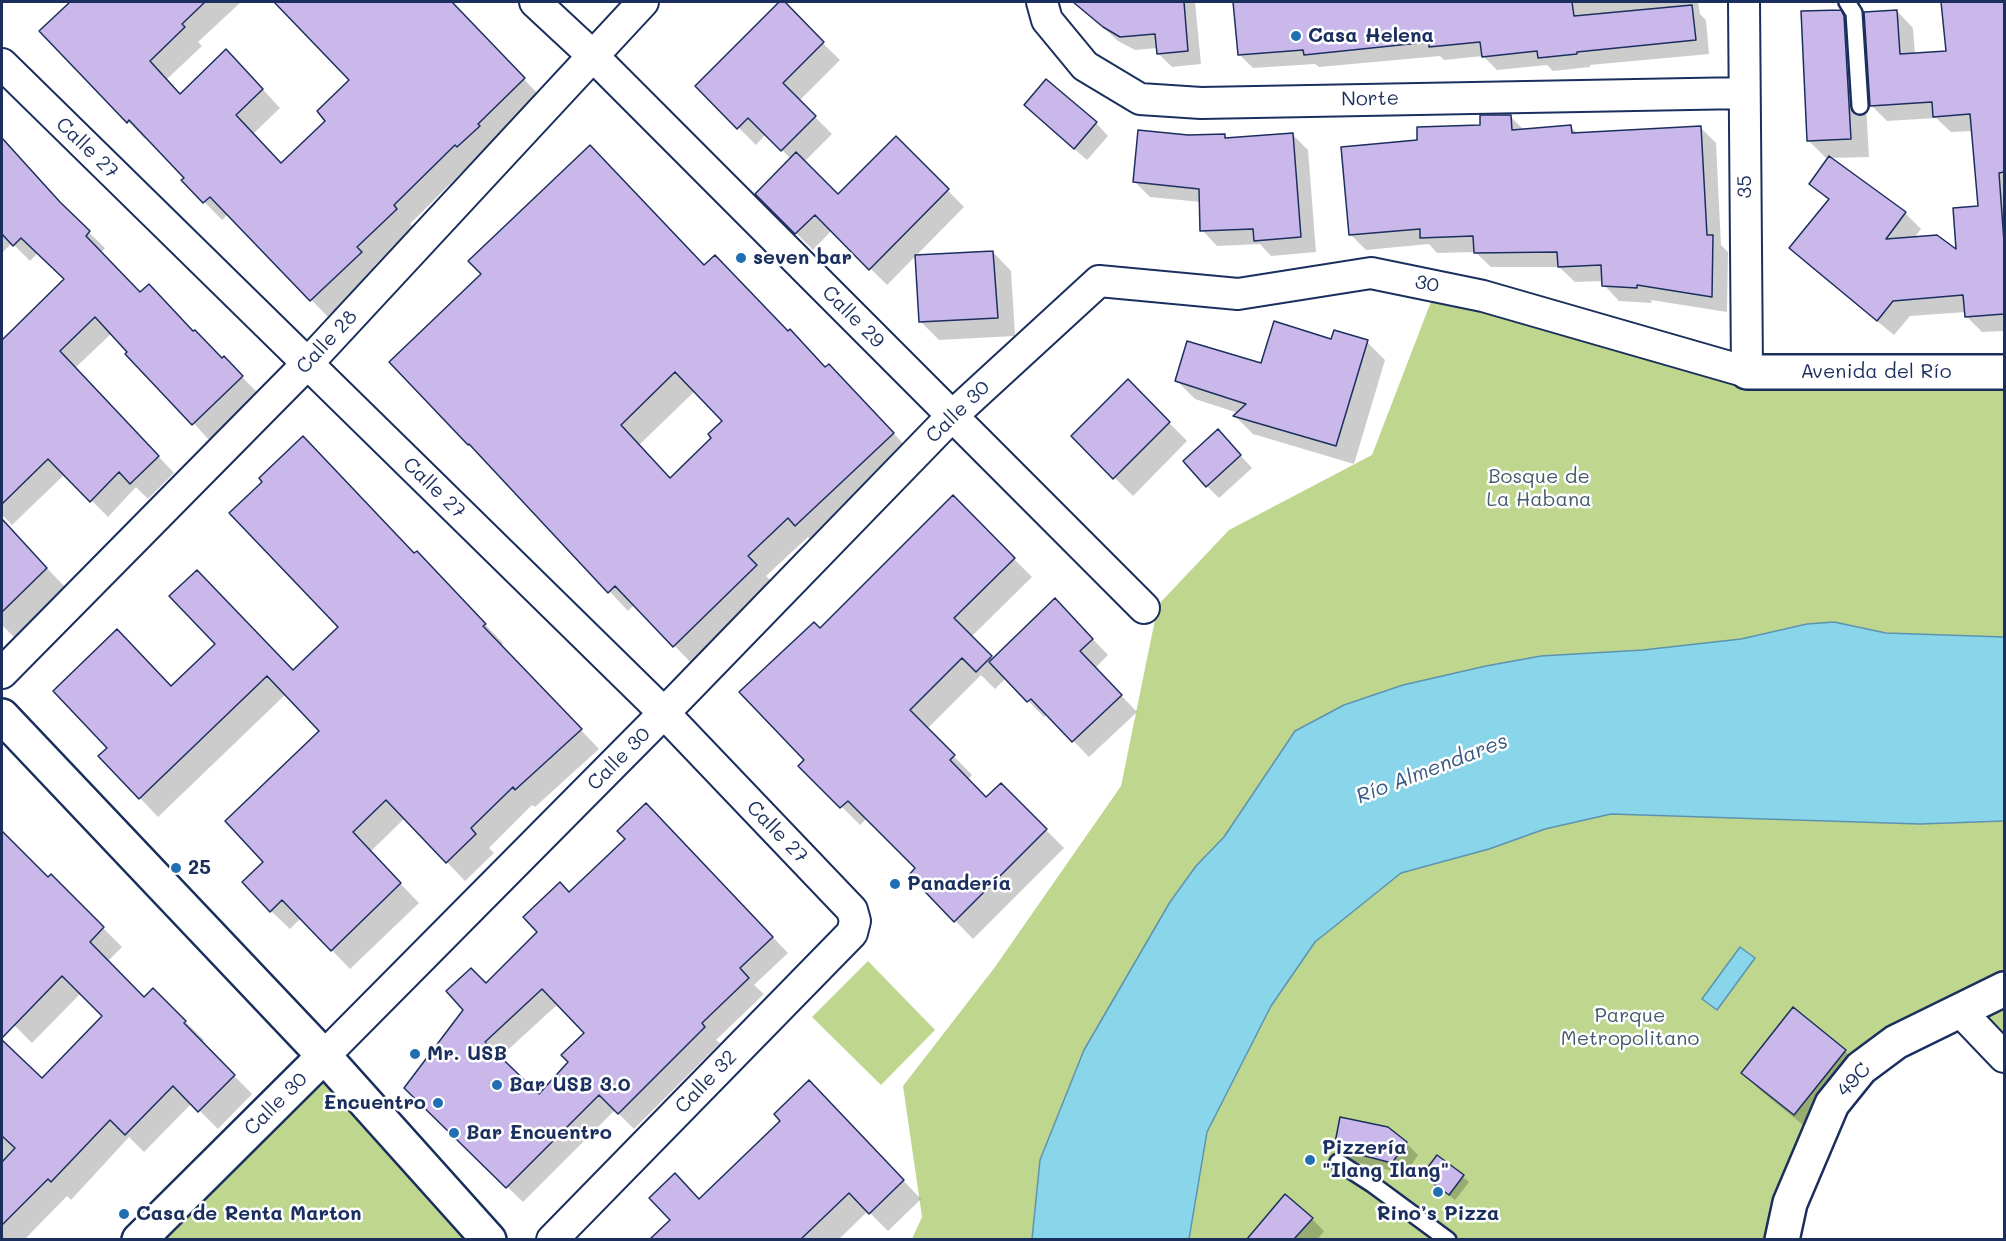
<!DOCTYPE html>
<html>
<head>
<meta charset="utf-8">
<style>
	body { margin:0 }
	#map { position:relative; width:2006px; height:1241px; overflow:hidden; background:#fff; font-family:Mali,sans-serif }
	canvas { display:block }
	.frame { position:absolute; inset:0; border:3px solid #1b2f5e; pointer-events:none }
</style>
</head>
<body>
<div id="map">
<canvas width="2006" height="1241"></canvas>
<div class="frame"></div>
</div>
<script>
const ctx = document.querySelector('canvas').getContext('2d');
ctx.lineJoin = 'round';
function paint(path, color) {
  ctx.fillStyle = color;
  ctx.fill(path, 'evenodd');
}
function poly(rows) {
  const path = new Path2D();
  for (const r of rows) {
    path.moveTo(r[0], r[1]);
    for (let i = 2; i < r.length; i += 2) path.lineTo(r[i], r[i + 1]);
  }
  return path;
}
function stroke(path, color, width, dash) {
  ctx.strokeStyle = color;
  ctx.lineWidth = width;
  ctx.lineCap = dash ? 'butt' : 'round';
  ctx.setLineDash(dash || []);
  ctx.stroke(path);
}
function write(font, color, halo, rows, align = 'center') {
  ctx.font = font + ' Mali,sans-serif';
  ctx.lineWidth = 5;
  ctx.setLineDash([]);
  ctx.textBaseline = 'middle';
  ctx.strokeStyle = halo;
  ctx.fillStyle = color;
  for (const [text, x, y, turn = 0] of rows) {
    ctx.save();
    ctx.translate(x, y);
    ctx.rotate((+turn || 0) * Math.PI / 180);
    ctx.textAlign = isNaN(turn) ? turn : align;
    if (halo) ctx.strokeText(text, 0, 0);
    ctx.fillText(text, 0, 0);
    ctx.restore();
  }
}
const green = poly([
	[1437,286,1747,372,2004,372,2004,637,1886,633,1834,622,1807,624,1741,639,1643,650,1541,656,1486,666,1403,685,1224,837,1196,866,1170,902,1040,1160,1032,1239,912,1239,922,1217,903,1086,995,967,1121,786,1158,605,1229,530,1372,455],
	[1611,814,1920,824,2004,821,2004,1057,1961,1011,1861,1068,1782,1239,1189,1240,1207,1132,1271,1006,1315,942,1401,873,1489,849,1545,829],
	[868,961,935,1030,881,1085,812,1017],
	[324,1056,489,1240,139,1240]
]);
const water = poly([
	[1834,622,1886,633,2004,637,2004,821,1920,824,1611,814,1545,829,1489,849,1401,873,1315,942,1271,1006,1207,1132,1189,1239,1032,1239,1040,1160,1084,1050,1170,902,1196,866,1224,837,1295,731,1344,705,1403,685,1486,666,1541,656,1643,650,1741,639,1807,624,1834,622],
	[1740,947,1755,958,1717,1010,1702,999,1740,947]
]);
const shadow = poly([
	[73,2,241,2,198,42,202,46,166,80,181,95,244,69,280,108,253,134,282,164,328,121,351,80,276,2,450,2,541,97,476,164,473,161,410,224,414,227,374,266,378,270,329,318,228,214,222,220,183,180,186,178,148,137,145,139,41,31],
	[781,2,840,60,799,101,832,134,804,162,838,196,896,138,964,207,887,285,832,230,813,250,757,194,791,159,766,134,756,145,697,86],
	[1088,2,1195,2,1201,64,1172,67,1159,54,1158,48,1135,50,1118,41,1089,14],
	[1235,2,1698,2,1700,14,1706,20,1709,54,1590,65,1590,67,1553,71,1547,65,1497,70,1483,56,1444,60,1440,56,1319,67,1315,64,1253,68,1239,54],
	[1943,2,2004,2,2004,331,1982,332,1966,316,1966,312,1910,316,1894,335,1807,264,1791,247,1829,201,1811,184,1829,159,1827,159,1808,140,1840,12,1862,36,1869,157,1831,158,1905,213,1921,229,1914,238,1957,252,1980,207,1973,131,1951,132,1936,118,1887,121,1871,105,1897,11,1913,28,1915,54,1947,52],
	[1510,116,1524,130,1570,126,1578,134,1700,127,1716,143,1721,245,1728,252,1727,312,1651,300,1652,303,1619,301,1604,285,1603,281,1575,282,1559,267,1491,267,1475,252,1437,253,1429,244,1366,250,1351,235,1419,141,1482,127],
	[1038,117,1096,123,1108,136,1087,160],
	[1292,134,1308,150,1316,252,1271,256,1260,244,1217,246,1202,230,1201,202,1150,197,1134,181,1188,137,1224,135,1228,139],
	[2,140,70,214,105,248,101,253,141,294,194,333,222,360,224,359,258,393,209,440,112,333,75,368,174,473,148,499,136,487,108,517,65,474,12,525,2,515,2,355,66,280,38,253,30,261,12,243,2,253],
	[993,252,1011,271,1015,336,939,340,921,322],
	[705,267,788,333,826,369,848,385,912,453,816,544,808,537,766,576,775,585,693,665,635,604,628,611,489,463],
	[695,391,724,421,714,438,671,479,639,445],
	[1332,341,1367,342,1385,360,1354,464,1253,434,1235,416,1238,413,1195,399,1177,381,1262,365],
	[1128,381,1187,441,1133,496,1073,436],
	[1230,444,1252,468,1219,498,1207,486],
	[953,498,1032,577,971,637,994,660,1071,616,1108,655,1095,668,1137,712,1089,757,1047,714,1044,717,1006,678,995,689,981,675,927,729,972,775,967,780,986,799,1001,785,1064,848,973,939,911,875,918,868,867,818,860,825,801,766,806,760,820,630],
	[2,521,65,587,14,637,2,625],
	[415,555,435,572,503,643,501,646,599,749,535,807,532,805,489,848,494,853,465,881,405,818,370,852,419,903,350,969,301,918,290,929,271,911,265,862,321,731,286,694,158,817,140,798,172,687,293,672],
	[662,821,788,953,754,985,764,994,716,1040,720,1043,634,1129,615,1110,523,1202,406,1088,486,985,539,932,569,893],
	[558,1004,586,1033,570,1062,539,1096,499,1058],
	[2,833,48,879,51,876,122,947,107,962,144,999,153,990,204,1040,201,1042,252,1094,218,1129,192,1103,144,1152,129,1137,71,1200,67,1196,24,1240,2,1240,2,1042,42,1080,104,1016,81,993,32,1043,2,1013],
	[1845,1051,1863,1069,1813,1133,1761,1091,1743,1073],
	[827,1101,921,1199,888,1231,868,1211,838,1240,652,1240,672,1220],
	[1406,1143,1418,1155,1405,1174,1348,1160,1335,1147],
	[1437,1157,1469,1182,1455,1200,1430,1180],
	[1312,1219,1324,1231,1317,1240,1259,1240,1254,1234]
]);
const building = poly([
	[70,2,205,2,182,24,185,27,150,61,180,94,226,49,263,89,236,115,281,163,325,121,317,111,349,80,274,2,452,2,525,78,478,124,480,126,457,147,455,145,394,205,397,209,357,247,362,252,310,301,210,197,203,203,181,180,184,178,129,120,127,123,39,31,70,2],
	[779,2,785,2,824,42,783,83,816,116,781,151,748,118,737,129,695,86,779,2],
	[1073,2,1184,2,1188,51,1157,54,1155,34,1120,37,1103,27,1073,2],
	[1233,2,1572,2,1574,16,1692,5,1696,40,1577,52,1577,54,1538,58,1537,51,1482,57,1480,42,1429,47,1429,42,1304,55,1303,50,1238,55,1233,2],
	[1941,2,2004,2,2004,172,1999,173,2004,242,2004,314,1965,317,1963,295,1893,301,1877,321,1789,248,1829,199,1809,184,1829,156,1906,212,1886,239,1937,235,1956,249,1953,208,1978,206,1970,114,1933,117,1932,102,1870,106,1864,12,1897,10,1900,54,1946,51,1941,2],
	[1841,10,1844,16,1851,139,1807,141,1801,11,1841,10],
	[1046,79,1097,122,1074,149,1024,105,1046,79],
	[1480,115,1511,115,1512,130,1571,125,1572,133,1701,126,1707,235,1713,235,1712,297,1637,285,1637,288,1602,286,1601,265,1558,267,1557,252,1474,253,1473,236,1420,238,1420,229,1349,235,1341,147,1417,140,1417,127,1480,125,1480,115],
	[1138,130,1188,135,1225,134,1225,138,1293,133,1301,237,1254,241,1253,229,1200,231,1199,189,1133,182,1138,130],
	[896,136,949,189,869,270,815,215,795,234,755,194,796,152,838,194,896,136],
	[2,138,60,202,90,231,86,236,140,292,149,284,193,331,195,330,222,358,224,356,243,376,192,425,125,354,127,352,95,317,60,351,159,456,130,484,119,472,90,502,48,459,2,504,2,340,64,279,21,238,13,246,2,234,2,138],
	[590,145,704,265,715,255,788,331,790,329,825,367,829,364,894,433,795,526,788,518,748,556,757,565,673,647,615,586,608,593,469,444,468,445,389,362,481,274,468,261,590,145],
	[675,372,722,421,708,434,711,438,670,478,621,425,675,372],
	[993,251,998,318,919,322,915,255,993,251],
	[1274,321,1331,339,1334,330,1368,340,1336,446,1233,416,1246,404,1175,381,1187,341,1261,363,1274,321],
	[1128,379,1170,422,1113,479,1071,436,1128,379],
	[1218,429,1241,455,1206,487,1183,461,1218,429],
	[303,436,414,553,417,551,486,624,483,626,582,729,515,790,513,787,471,828,476,834,446,863,386,800,353,832,401,883,331,951,282,900,270,912,242,882,263,862,225,821,319,731,267,676,139,799,98,756,107,748,53,691,117,629,171,686,215,644,169,596,197,570,293,670,338,627,229,513,262,482,259,478,303,436],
	[953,495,1015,558,954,618,992,656,976,672,962,658,910,710,955,755,950,760,986,797,1001,783,1047,829,954,922,909,875,915,868,848,801,840,808,798,766,804,760,739,692,814,622,820,628,953,495],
	[2,519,47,568,2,612,2,519],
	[1055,598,1093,639,1080,651,1122,695,1072,742,1031,699,1027,702,989,662,1055,598],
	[646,803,773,937,740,968,749,978,702,1023,705,1027,618,1114,599,1095,506,1188,404,1088,463,1010,446,991,471,968,486,983,537,932,523,917,560,882,569,892,625,839,617,831,646,803],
	[542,989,584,1033,561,1055,568,1062,539,1094,485,1042,542,989],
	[2,831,48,877,51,874,104,927,90,942,144,997,153,988,186,1021,184,1023,235,1075,198,1112,173,1086,125,1135,110,1120,51,1182,48,1179,2,1225,2,1162,15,1148,2,1136,2,1040,42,1078,102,1016,62,976,2,1038,2,831],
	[1793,1007,1846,1050,1794,1115,1741,1073,1793,1007],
	[809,1080,904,1180,869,1214,849,1193,801,1239,650,1239,670,1220,649,1198,675,1173,699,1199,780,1121,774,1114,809,1080],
	[1340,1117,1388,1127,1407,1142,1392,1163,1334,1148,1340,1117],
	[1437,1155,1464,1175,1449,1195,1422,1175,1437,1155],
	[1285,1194,1313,1218,1294,1239,1247,1239,1285,1194]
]);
const lane = poly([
	[1847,2,1854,13,1860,106],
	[1338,1162,1372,1184,1448,1240]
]);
const street = poly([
	[535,2,592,55,1144,608],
	[1042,2,1047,20,1085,66,1140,99,1201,103,1744,93],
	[2,64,664,713,852,910,855,921,852,933,552,1240],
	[2,673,307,364,643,2],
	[1961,1012,2004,1057],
	[324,1056,664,713,953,415,1099,281,1238,294,1371,273,1483,296,1747,372,1744,2]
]);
const secondary = poly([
	[1747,372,2004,372],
	[2,716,324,1056,489,1240],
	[139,1240,324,1056],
	[1782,1240,1790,1203,1832,1104,1861,1068,1896,1042,2004,989]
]);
const markers = [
	[1296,36,6,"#1f6fb2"],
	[741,258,6,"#1f6fb2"],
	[176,868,6,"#1f6fb2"],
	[895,884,6,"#1f6fb2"],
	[415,1054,6,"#1f6fb2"],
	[497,1085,6,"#1f6fb2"],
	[438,1103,6,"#1f6fb2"],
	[454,1133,6,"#1f6fb2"],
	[1310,1160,6,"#1f6fb2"],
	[1438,1192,6,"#1f6fb2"],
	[124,1214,6,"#1f6fb2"]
];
const poiNames = [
	["Casa Helena",1308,36],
	["seven bar",753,258],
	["25",188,868],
	["Panadería",907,884],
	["Mr. USB",427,1054],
	["Bar USB 3.0",509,1085],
	["Encuentro",426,1103,"right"],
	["Bar Encuentro",466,1133],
	["Pizzería",1322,1148],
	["\"Ilang Ilang\"",1322,1171],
	["Casa de Renta Marton",136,1214],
	["Rino’s Pizza",1438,1214,"center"]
];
const streetNames = [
	["Norte",1370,99,-1],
	["Calle 27",87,148,44],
	["35",1745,187,-91],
	["30",1427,284,11],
	["Calle 29",853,317,45],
	["Calle 28",327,342,-47],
	["Avenida del Río",1876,372],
	["Calle 30",958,412,-44],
	["Calle 27",434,488,44],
	["Calle 30",619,759,-45],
	["Calle 27",777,832,46],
	["49C",1854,1080,-47],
	["Calle 32",706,1082,-46],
	["Calle 30",276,1104,-45]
];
const parkNames = [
	["Bosque de",1539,477],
	["La Habana",1539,500],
	["Parque",1630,1016],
	["Metropolitano",1630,1039]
];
const waterNames = [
	["Río Almendares",1432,769,-21]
];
paint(green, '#bed68d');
paint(water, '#89d5e9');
stroke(water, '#5d93b1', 1.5);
paint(shadow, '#0003');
paint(building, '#c9b8e9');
stroke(building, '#1b2f5e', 1.5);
stroke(lane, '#1b2f5e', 20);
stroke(street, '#1b2f5e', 34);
stroke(secondary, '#1b2f5e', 38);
stroke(lane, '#fff', 15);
stroke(street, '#fff', 30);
stroke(secondary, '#fff', 33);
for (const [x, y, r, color] of markers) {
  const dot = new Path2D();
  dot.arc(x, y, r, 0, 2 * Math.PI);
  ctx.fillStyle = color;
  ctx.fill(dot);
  stroke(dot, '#fff', 2);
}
write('bold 20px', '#1b2f5e', '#fff', poiNames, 'left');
write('20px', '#1b2f5e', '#fff', streetNames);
write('20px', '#44596a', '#fff', parkNames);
write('italic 21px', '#365881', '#fff', waterNames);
</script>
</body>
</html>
